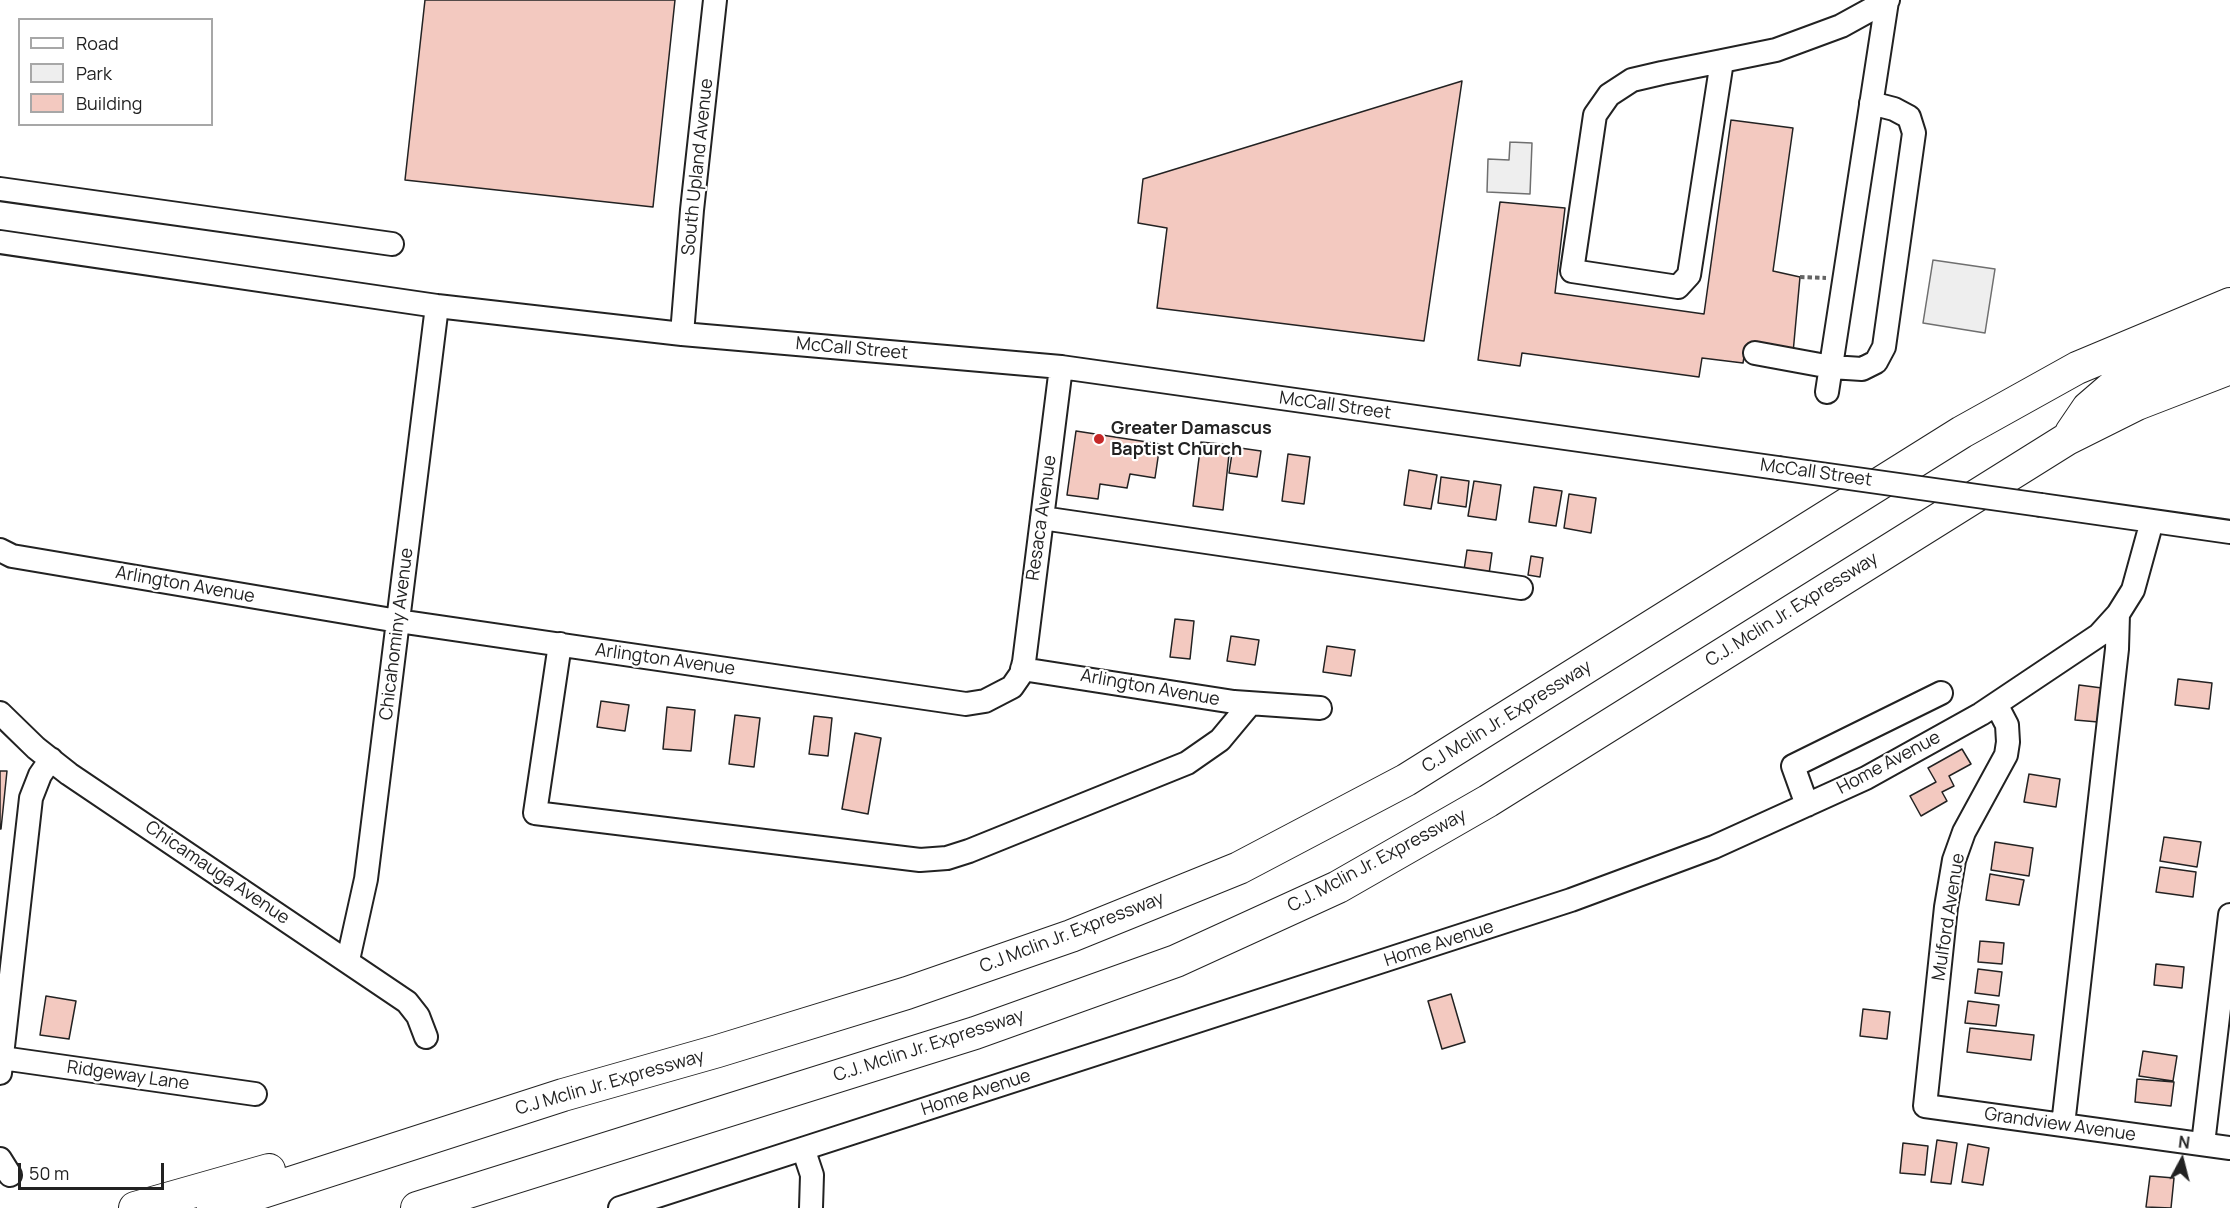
<!DOCTYPE html>
<html>
<head>
<meta charset="utf-8">
<style>
	body { margin:0 }
	#map { position:relative; width:2230px; height:1208px; overflow:hidden; background:#fff; font-family:Manrope,sans-serif }
	canvas { display:block }
	.legend { position:absolute; left:18px; top:18px; width:195px; height:108px; box-sizing:border-box; background:#fff; border:2px solid #a7a7a7; margin:0; padding:8px 10px; list-style:none; font-size:18px; color:#222 }
	.legend li { display:flex; align-items:center; gap:12px; height:30px }
	.legend b { width:30px; border:2px solid #a7a7a7 }
	.north { position:absolute; left:2152px; top:1130px; width:60px; height:60px; -webkit-text-stroke:4px #fff; paint-order:stroke; rotate:7deg; font-size:16px; font-weight:700; line-height:24px; text-align:center; color:#222 }
	.north::after { content:''; display:block; margin:auto; width:21px; height:27px; background:#222; clip-path:polygon(50% 0,100% 100%,50% 72%,0 100%) }
	.scale { position:absolute; left:18px; top:1163px; width:146px; height:27px; box-sizing:border-box; border:3px solid #222; border-top:0; padding-left:8px; font-size:18px; line-height:21px; white-space:nowrap; color:#222; -webkit-text-stroke:4px #fff; paint-order:stroke }
</style>
</head>
<body>
<div id="map">
<canvas width="2230" height="1208"></canvas>
<ul class="legend">
<li><b style="height:8px;background:#fff"></b>Road</li>
<li><b style="height:16px;background:#eee"></b>Park</li>
<li><b style="height:16px;background:#f3c9c0"></b>Building</li>
</ul>
<div class="north">N</div>
<div class="scale">50 m</div>
</div>
<script>
const ctx = document.querySelector('canvas').getContext('2d');
ctx.lineJoin = 'round';
function paint(path, color) {
  ctx.fillStyle = color;
  ctx.fill(path, 'evenodd');
}
function poly(rows) {
  const path = new Path2D();
  for (const r of rows) {
    path.moveTo(r[0], r[1]);
    for (let i = 2; i < r.length; i += 2) path.lineTo(r[i], r[i + 1]);
  }
  return path;
}
function stroke(path, color, width, dash) {
  ctx.strokeStyle = color;
  ctx.lineWidth = width;
  ctx.lineCap = dash ? 'butt' : 'round';
  ctx.setLineDash(dash || []);
  ctx.stroke(path);
}
function write(font, color, halo, rows, align = 'center') {
  ctx.font = font + ' Manrope,sans-serif';
  ctx.lineWidth = 4.5;
  ctx.setLineDash([]);
  ctx.textBaseline = 'middle';
  ctx.strokeStyle = halo;
  ctx.fillStyle = color;
  for (const [text, x, y, turn = 0] of rows) {
    ctx.save();
    ctx.translate(x, y);
    ctx.rotate((+turn || 0) * Math.PI / 180);
    ctx.textAlign = isNaN(turn) ? turn : align;
    if (halo) ctx.strokeText(text, 0, 0);
    ctx.fillText(text, 0, 0);
    ctx.restore();
  }
}
const green = poly([
	[1510,142,1532,143,1530,194,1487,192,1488,159,1509,160,1510,142],
	[1933,260,1995,269,1985,333,1923,323,1933,260]
]);
const building = poly([
	[425,0,675,0,653,207,405,180,425,0],
	[1462,81,1424,341,1157,308,1167,228,1138,223,1143,179,1462,81],
	[1731,120,1793,128,1773,271,1800,277,1793,353,1746,346,1743,363,1702,358,1699,377,1522,353,1520,366,1478,360,1500,202,1565,208,1555,293,1704,314,1731,120],
	[1076,431,1160,444,1155,478,1130,474,1127,488,1100,484,1098,499,1067,495,1076,431],
	[1201,442,1230,445,1223,510,1193,506,1201,442],
	[1233,447,1261,451,1257,477,1229,473,1233,447],
	[1288,454,1310,457,1304,504,1282,501,1288,454],
	[1409,470,1437,475,1431,509,1404,505,1409,470],
	[1441,477,1469,481,1466,507,1438,503,1441,477],
	[1474,481,1501,485,1496,520,1468,516,1474,481],
	[1534,487,1562,491,1556,526,1529,522,1534,487],
	[1569,494,1596,498,1591,533,1564,528,1569,494],
	[1467,550,1492,553,1489,574,1464,570,1467,550],
	[1531,556,1543,558,1540,577,1528,575,1531,556],
	[1175,619,1194,621,1190,659,1170,657,1175,619],
	[1231,636,1259,640,1255,665,1227,661,1231,636],
	[1327,646,1355,650,1351,676,1323,672,1327,646],
	[2178,679,2212,683,2209,709,2175,705,2178,679],
	[2079,685,2102,688,2098,722,2075,720,2079,685],
	[601,701,629,705,625,731,597,727,601,701],
	[667,707,695,710,691,751,663,749,667,707],
	[735,715,760,718,754,767,729,764,735,715],
	[814,716,832,718,828,756,809,754,814,716],
	[855,733,881,738,868,814,842,809,855,733],
	[1962,749,1971,764,1949,776,1954,786,1942,792,1947,801,1921,816,1910,796,1936,782,1928,768,1962,749],
	[0,771,7,771,1,829,0,829,0,771],
	[2029,774,2060,779,2056,807,2024,802,2029,774],
	[2164,837,2201,842,2197,867,2160,861,2164,837],
	[1995,842,2033,848,2029,876,1991,870,1995,842],
	[2160,867,2196,872,2193,897,2156,892,2160,867],
	[1990,874,2024,880,2019,905,1986,900,1990,874],
	[1980,941,2004,943,2002,964,1978,962,1980,941],
	[2156,964,2184,967,2182,988,2154,985,2156,964],
	[1978,969,2002,972,1999,996,1975,993,1978,969],
	[1451,994,1465,1042,1442,1049,1428,1001,1451,994],
	[46,996,76,1001,69,1039,40,1035,46,996],
	[1968,1001,1999,1005,1996,1026,1965,1023,1968,1001],
	[1863,1009,1890,1012,1887,1039,1860,1036,1863,1009],
	[1970,1028,2034,1035,2031,1060,1967,1052,1970,1028],
	[2143,1051,2177,1056,2173,1081,2139,1076,2143,1051],
	[2137,1079,2174,1082,2171,1106,2135,1102,2137,1079],
	[1937,1140,1957,1143,1951,1184,1931,1182,1937,1140],
	[1903,1143,1928,1146,1925,1175,1900,1173,1903,1143],
	[1968,1144,1989,1148,1983,1185,1962,1182,1968,1144],
	[2150,1176,2174,1178,2171,1208,2146,1207,2150,1176]
]);
const path = poly([
	[1800,277,1826,278]
]);
const minor = poly([
	[1722,61,1689,275,1678,287,1572,271,1595,115,1609,95,1632,80,1662,73,1722,61,1776,50,1841,26,1888,0],
	[0,189,392,244],
	[0,242,437,306,682,334,1061,367,1778,468],
	[682,334,692,210,715,0],
	[1755,353,1831,367,1862,369,1876,362,1884,347,1914,133,1909,117,1894,109,1871,103],
	[1827,392,1887,1],
	[2041,505,2230,532],
	[1042,518,1521,588],
	[0,550,12,556,398,621,966,704,985,701,1012,687,1021,674,1024,662,1061,367],
	[560,644,535,813,920,860,947,858,969,851,1187,763,1220,740,1250,704],
	[1022,669,1234,702,1320,708],
	[1996,704,2007,725,2008,742,2006,755,1964,832,1954,860,1946,907,1925,1106,2230,1148],
	[0,713,36,748,69,774,407,1002,418,1016,426,1037],
	[1807,805,1793,766,1941,693],
	[348,960,366,879,437,306],
	[2,1058,255,1094],
	[0,1073,31,798,40,775,51,759],
	[2063,1125,2117,649,2118,614],
	[2203,1144,2230,915],
	[804,1151,812,1175,811,1208],
	[0,1159,10,1175],
	[620,1208,1571,900,1714,847,1866,778,1981,714,2099,635,2118,614,2133,590,2152,521]
]);
const highway = poly([
	[2071,433,2088,408,2117,383,2230,336],
	[135,1208,269,1170],
	[213,1208,563,1095,718,1051,907,993,1071,936,1239,868,1406,780,1962,432,2077,368,2230,304],
	[417,1208,975,1033,1176,961,1338,887,1488,801,2067,439,2137,404,2230,368]
]);
const minorBridge = poly([
	[1778,468,2041,505]
]);
const markers = [
	[1099,439,6,"#c62828"]
];
const streetNames = [
	["South Upland Avenue",698,167,-84],
	["McCall Street",852,349,5],
	["McCall Street",1335,406,8],
	["McCall Street",1816,473,8],
	["Resaca Avenue",1042,518,-82],
	["Arlington Avenue",185,585,10],
	["C.J. Mclin Jr. Expressway",1792,610,-32],
	["Chicahominy Avenue",397,634,-83],
	["Arlington Avenue",665,660,8],
	["Arlington Avenue",1150,688,10],
	["C.J Mclin Jr. Expressway",1507,717,-32],
	["Home Avenue",1889,763,-28],
	["C.J. Mclin Jr. Expressway",1377,861,-28],
	["Chicamauga Avenue",217,873,34],
	["Mulford Avenue",1949,917,-81],
	["C.J Mclin Jr. Expressway",1072,933,-21],
	["Home Avenue",1439,944,-18],
	["C.J. Mclin Jr. Expressway",929,1046,-18],
	["Ridgeway Lane",128,1076,8],
	["C.J Mclin Jr. Expressway",610,1083,-16],
	["Home Avenue",976,1093,-18],
	["Grandview Avenue",2060,1125,8]
];
const poiNames = [
	["Greater Damascus",1111,429],
	["Baptist Church",1111,450]
];
paint(green, '#eee');
stroke(green, '#6f6f6f', 1.5);
paint(building, '#f3c9c0');
stroke(building, '#222', 1.5);
stroke(minor, '#222', 26);
stroke(highway, '#222', 34);
stroke(path, '#646464', 4, [4.5, 3]);
stroke(minor, '#fff', 22);
stroke(highway, '#fff', 32);
stroke(minorBridge, '#222', 26, []);
stroke(minorBridge, '#fff', 22);
for (const [x, y, r, color] of markers) {
  const dot = new Path2D();
  dot.arc(x, y, r, 0, 2 * Math.PI);
  ctx.fillStyle = color;
  ctx.fill(dot);
  stroke(dot, '#fff', 2);
}
write('18px', '#222', '#fff', streetNames);
write('bold 18px', '#222', '#fff', poiNames, 'left');
</script>
</body>
</html>
